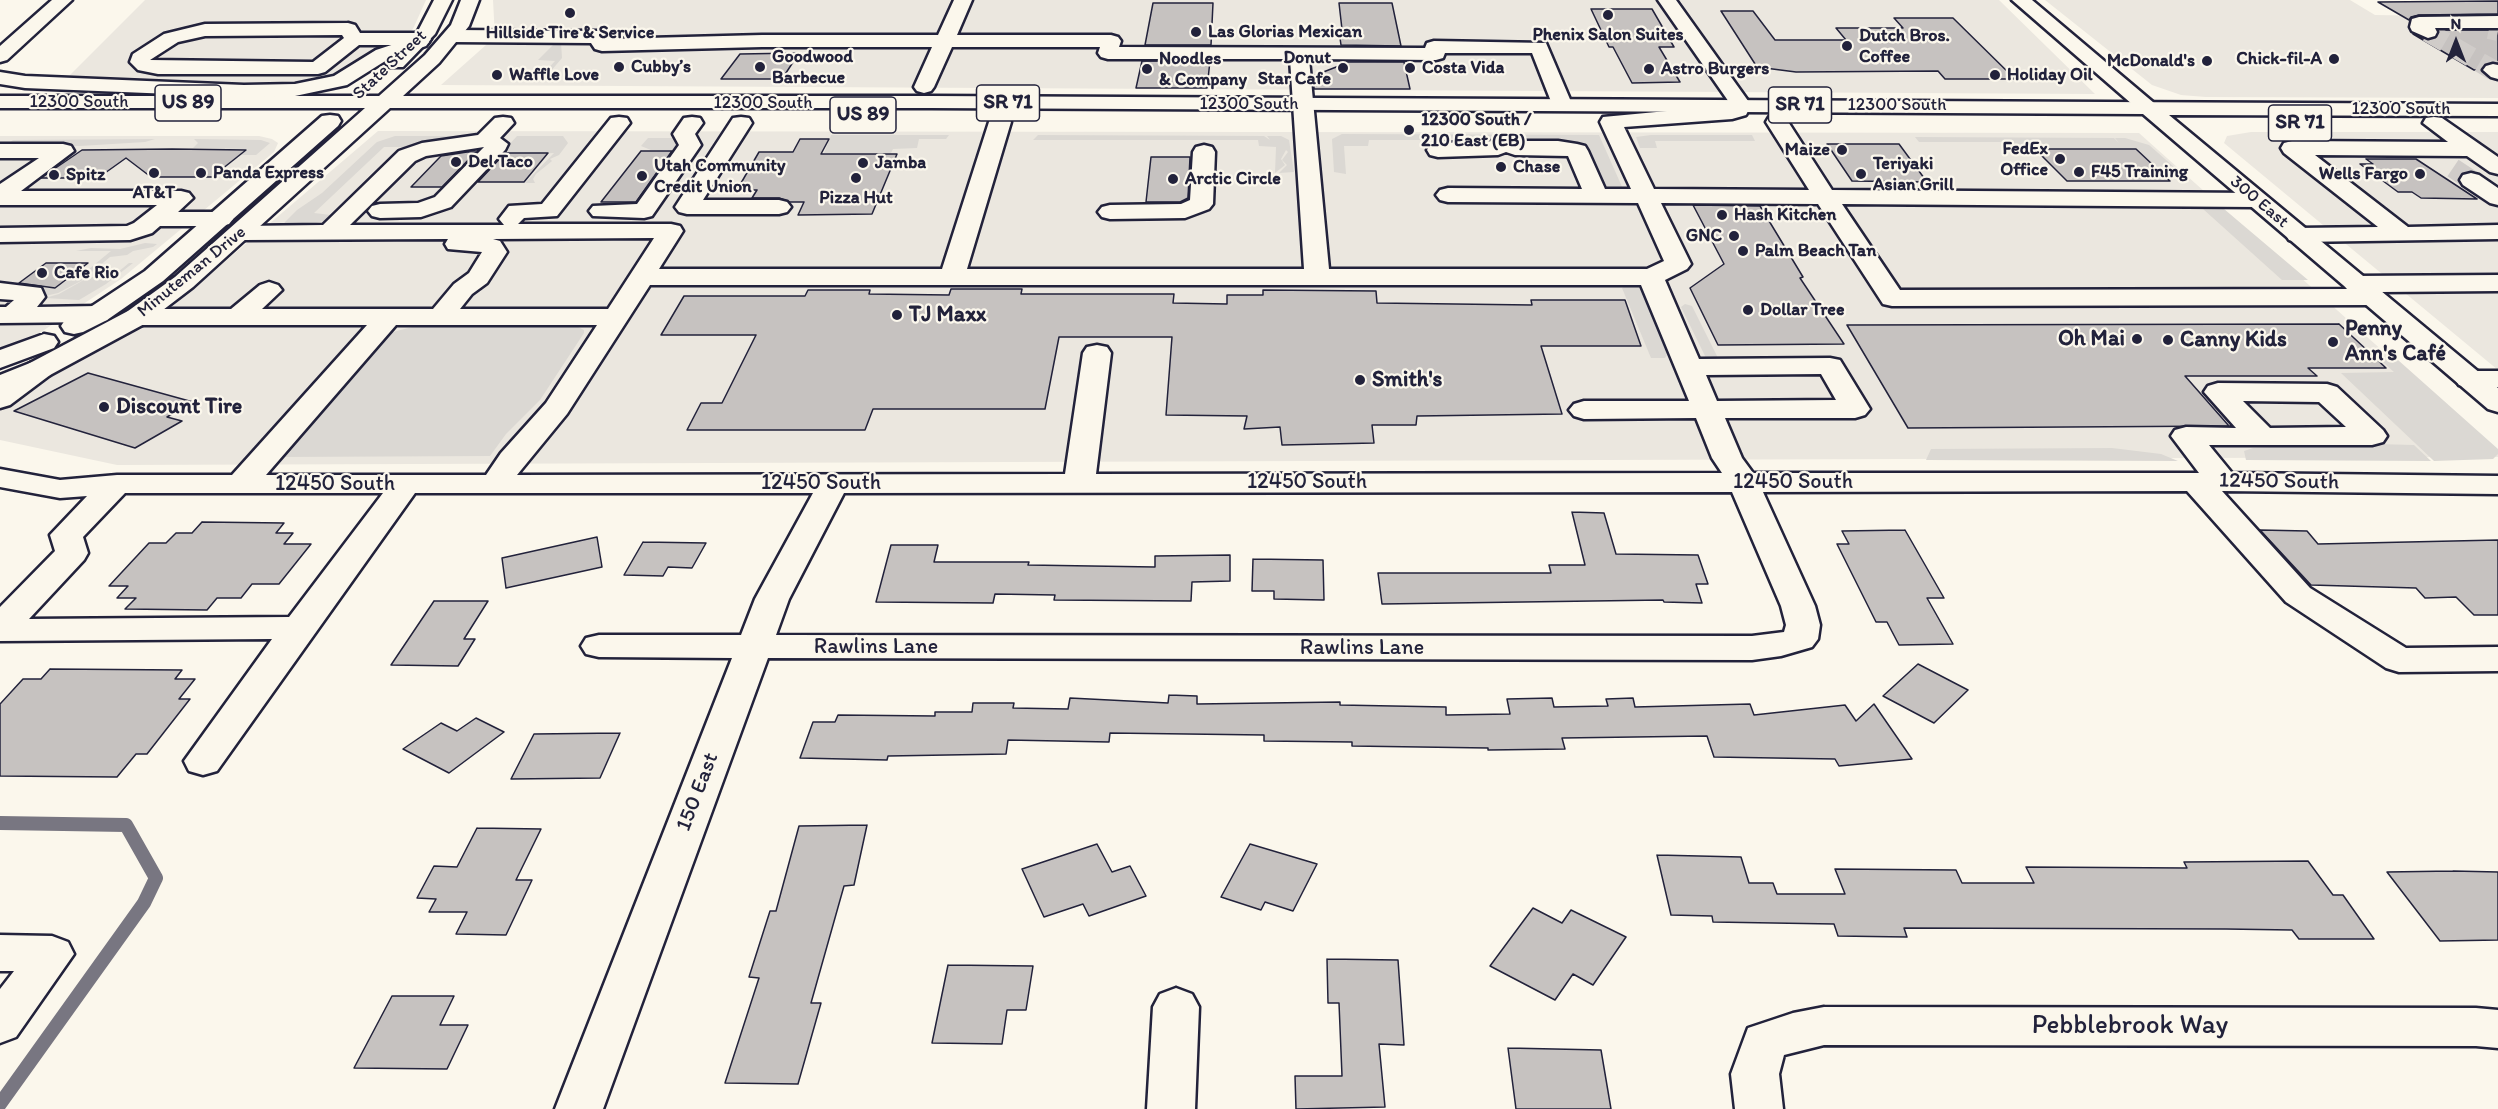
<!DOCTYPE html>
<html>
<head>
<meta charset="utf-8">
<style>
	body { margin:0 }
	#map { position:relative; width:2498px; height:1109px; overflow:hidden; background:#fbf7ec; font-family:Itim,sans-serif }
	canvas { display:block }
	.north { position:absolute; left:2426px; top:12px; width:60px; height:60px; -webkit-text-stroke:4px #fbf7ec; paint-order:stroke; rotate:0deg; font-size:16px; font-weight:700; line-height:24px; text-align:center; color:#22223b }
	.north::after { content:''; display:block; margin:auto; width:21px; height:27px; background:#22223b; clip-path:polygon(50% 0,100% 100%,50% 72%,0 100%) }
</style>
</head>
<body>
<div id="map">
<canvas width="2498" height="1109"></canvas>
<div class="north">N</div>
</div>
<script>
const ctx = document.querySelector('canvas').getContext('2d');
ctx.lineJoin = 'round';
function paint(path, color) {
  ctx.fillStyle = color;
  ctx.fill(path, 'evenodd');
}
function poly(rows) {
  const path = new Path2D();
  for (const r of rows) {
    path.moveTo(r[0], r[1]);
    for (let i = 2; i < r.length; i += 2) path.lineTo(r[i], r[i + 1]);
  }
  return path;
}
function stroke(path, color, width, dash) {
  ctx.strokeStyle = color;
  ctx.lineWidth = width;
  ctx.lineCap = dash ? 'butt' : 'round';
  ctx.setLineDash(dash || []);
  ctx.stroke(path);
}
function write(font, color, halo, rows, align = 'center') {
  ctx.font = font + ' Itim,sans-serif';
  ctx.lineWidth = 4.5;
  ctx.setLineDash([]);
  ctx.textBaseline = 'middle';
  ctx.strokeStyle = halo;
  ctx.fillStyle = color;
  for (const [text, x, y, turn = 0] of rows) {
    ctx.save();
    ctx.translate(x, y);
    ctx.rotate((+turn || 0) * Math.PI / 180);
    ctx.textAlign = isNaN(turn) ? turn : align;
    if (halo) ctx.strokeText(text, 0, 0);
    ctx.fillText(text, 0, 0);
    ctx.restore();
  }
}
const built = poly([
	[145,0,426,0,413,29,361,74,322,86,68,77],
	[493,0,1999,0,2095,94,441,85,495,37],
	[2045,0,2350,0,2375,15,2498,17,2498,98,2206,97,2181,95,2152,85],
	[378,131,2139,133,2498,454,2498,457,117,465,0,440,0,406,167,311],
	[2251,132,2498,132,2498,370,2224,143,2227,136],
	[0,136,259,136,272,139,278,143,274,152,121,279,29,340,0,354]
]);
const green = poly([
	[561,42,562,58,550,72,532,76,529,72,545,72,555,61,538,60,555,43],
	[1342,134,1599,135,1623,189,1606,189,1588,147,1557,141,1478,142,1450,147,1446,140,1369,140,1368,146,1344,146,1346,174,1334,172,1332,139],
	[831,135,949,135,946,139,919,139,917,148,893,149,891,153,824,153],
	[1038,135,1264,136,1270,140,1267,136,1281,136,1289,140,1294,172,1279,173,1287,165,1282,160,1288,152,1286,150,1281,159,1285,165,1275,173,1276,147,1259,146,1258,140,1033,140],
	[1651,135,1752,135,1755,141,1655,141,1657,148,1640,148,1636,137],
	[395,136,475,136,404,147,384,147,314,213,331,215,327,220,305,226,280,227,297,210,322,193,377,142],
	[517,136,563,136,568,143,559,155,550,159,552,161,536,174,533,179,535,183,525,183,554,153,503,156,475,182],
	[1915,137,2114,138,2119,143,2115,138,2125,138,2149,145,2190,181,2183,181,2172,172,2162,171,2136,149,2010,149,2003,142,1919,142],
	[648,138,676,138,682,146,679,150,651,150,641,146],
	[155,139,145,142,80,146,5,146,13,140],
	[194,139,261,140,270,143,256,155,241,155,248,149,193,148,198,143],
	[2203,209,2224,209,2308,280,2282,280],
	[145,243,157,244,153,247,133,251,127,255,110,257,81,281,58,293,41,297,40,290,42,288,55,288,70,279,78,278,111,251,76,251,91,248,120,249],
	[129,263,133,263,106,284,79,300,45,298,59,294,89,277,112,277],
	[1630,284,1642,286,1669,351,1665,358,1651,358,1622,288],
	[1685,304,1692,306,1718,358,1713,360,1706,358,1681,307],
	[420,325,564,325,578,327,584,330,584,333,540,400,506,434,490,456,279,457,389,333],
	[2374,354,2398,360,2498,449,2498,454,2493,459,2434,461,2341,373,2394,372],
	[2337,443,2414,445,2431,461,2246,460,2244,451,2253,448],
	[2112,448,2161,454,2178,461,1926,460,1931,449]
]);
const stream = poly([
	[0,823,126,825,156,878,144,903,0,1104]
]);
const building = poly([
	[2498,1,2498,14,2419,15,2411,17,2409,20,2378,2,2498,1],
	[1153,3,1213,3,1211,45,1145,45,1153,3],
	[1339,3,1392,3,1401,46,1341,45,1340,38,1343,38,1339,3],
	[1591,9,1652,9,1674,47,1659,47,1680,82,1632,83,1613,47,1609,47,1591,9],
	[1721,11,1753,11,1775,40,1846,40,1836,28,1903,28,1894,18,1953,18,2015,79,1945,79,1938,71,1796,72,1757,67,1721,11],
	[2439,30,2498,30,2498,63,2485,64,2481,70,2474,70,2413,34,2429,40,2437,37,2439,30],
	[799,53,782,79,721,79,740,54,799,53],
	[1142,61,1210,61,1207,88,1136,88,1142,61],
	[1343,62,1404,62,1410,89,1314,89,1313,76,1344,64,1343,62],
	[800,139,829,139,821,154,897,154,872,214,798,215,804,202,790,202,779,198,752,198,757,190,737,190,759,152,793,152,800,139],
	[1827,144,1899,144,1927,182,1852,181,1827,144],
	[172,149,246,150,212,177,151,177,126,158,98,178,41,178,82,150,172,149],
	[2035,149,2136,149,2170,181,2067,181,2035,149],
	[641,151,672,151,636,202,601,202,641,151],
	[467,152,476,152,442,187,411,187,441,156,467,152],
	[505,153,548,153,524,182,478,182,505,153],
	[1151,157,1190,157,1188,198,1180,202,1146,202,1151,157],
	[2366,159,2416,159,2477,199,2421,198,2412,192,2398,192,2360,164,2373,164,2366,159],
	[1693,205,1760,206,1803,277,1800,278,1844,344,1718,345,1690,288,1724,264,1693,205],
	[46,263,88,263,55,288,19,283,46,263],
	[951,289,1022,289,1021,294,1174,294,1173,303,1227,304,1227,295,1263,295,1263,290,1376,291,1377,303,1532,305,1531,300,1625,300,1641,346,1541,346,1562,414,1417,416,1416,425,1372,425,1374,443,1282,445,1280,427,1244,429,1247,416,1166,415,1172,337,1059,337,1045,409,873,409,865,430,687,430,701,403,722,403,756,335,661,335,684,296,805,296,808,290,870,290,869,294,949,295,951,289],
	[2339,324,2386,368,2308,368,2317,376,2185,376,2229,426,1908,428,1847,325,2339,324],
	[88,373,193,402,167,417,182,421,135,448,14,411,88,373],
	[1572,512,1604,513,1616,554,1698,555,1708,584,1696,584,1702,603,1664,602,1663,600,1382,604,1378,573,1551,573,1549,565,1585,565,1572,512],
	[202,522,284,523,276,533,293,533,284,544,311,544,279,584,252,584,241,598,217,598,207,610,125,609,136,598,117,598,128,586,109,586,149,543,166,543,176,533,192,533,202,522],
	[1905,530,1944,598,1927,598,1953,644,1899,645,1887,622,1876,622,1837,544,1849,544,1842,531,1905,530],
	[2260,530,2307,531,2318,544,2498,540,2498,615,2474,615,2456,597,2425,598,2416,588,2311,585,2260,530],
	[597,537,602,567,506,588,502,558,597,537],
	[643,542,706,543,692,568,668,567,663,576,624,575,643,542],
	[891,545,938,545,934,562,1029,562,1028,565,1155,567,1155,556,1230,555,1230,581,1192,582,1191,601,1054,600,1055,595,995,594,993,603,876,602,891,545],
	[1253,559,1323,560,1324,600,1274,599,1274,591,1252,591,1253,559],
	[434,601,488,601,464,639,475,639,458,666,391,665,434,601],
	[1918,664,1968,690,1934,723,1883,696,1918,664],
	[50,669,182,670,175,679,195,679,179,699,190,699,147,754,136,754,117,777,0,776,0,704,23,679,41,679,50,669],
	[1169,695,1197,696,1197,704,1340,702,1340,705,1446,707,1446,715,1510,714,1507,699,1552,698,1554,707,1608,706,1606,699,1633,698,1635,707,1750,704,1754,715,1845,705,1856,721,1874,704,1912,759,1839,766,1835,759,1714,757,1707,736,1562,738,1565,749,1488,750,1488,748,1352,746,1352,742,1264,741,1264,735,1110,733,1109,742,1008,740,1006,754,888,756,887,760,800,758,813,722,835,722,838,715,935,716,935,712,972,712,973,703,1014,703,1013,708,1068,709,1070,698,1168,703,1169,695],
	[476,718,504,732,449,773,403,749,441,723,457,731,476,718],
	[620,733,600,778,511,779,534,734,620,733],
	[867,825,854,885,844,886,811,1003,821,1003,798,1084,725,1083,759,978,749,977,770,911,776,911,799,826,867,825],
	[477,828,541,829,516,880,532,880,506,935,456,934,467,912,429,912,436,899,417,898,434,866,457,867,477,828],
	[1097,844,1112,872,1130,866,1146,896,1089,916,1083,904,1044,917,1022,869,1097,844],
	[1250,844,1317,864,1293,911,1265,902,1261,910,1221,897,1250,844],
	[1657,855,1741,857,1749,883,1773,883,1777,894,1845,894,1835,869,1956,870,1962,883,2034,883,2026,867,2187,868,2184,862,2308,861,2333,895,2343,895,2374,939,2299,939,2292,930,2226,929,1904,928,1907,937,1838,936,1834,924,1713,922,1712,916,1671,915,1657,855],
	[2453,871,2498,872,2498,940,2440,941,2387,872,2453,871],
	[1533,908,1562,923,1571,910,1626,937,1593,985,1573,974,1555,1000,1490,966,1533,908],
	[1327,959,1398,960,1404,1045,1379,1044,1385,1107,1296,1109,1295,1076,1342,1076,1339,1003,1328,1003,1327,959],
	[948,965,1033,966,1026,1010,1007,1010,1002,1044,932,1043,948,965],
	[392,996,454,996,440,1025,468,1025,447,1069,354,1068,392,996],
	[1508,1048,1601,1050,1611,1109,1516,1109,1508,1048]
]);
const minorTunnel = poly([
	[2489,29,2498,31],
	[2428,32,2493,70],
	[2453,168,2471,180]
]);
const minor = poly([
	[954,0,972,0,957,35,1111,35,1118,37,1121,41,1119,47,1425,48,1427,43,1434,41,1546,43,1572,104,1569,108,1562,110,1555,108,1552,104,1532,53,1445,53,1443,58,1436,60,1309,59,1329,269,1647,269,1664,261,1638,203,1448,202,1440,200,1436,195,1440,190,1448,188,1582,189,1568,156,1515,155,1506,152,1498,155,1438,157,1430,155,1427,150,1430,145,1438,143,1498,141,1506,144,1515,141,1558,141,1577,144,1585,146,1588,151,1605,189,1631,189,1600,122,1603,117,1731,105,1658,0,1676,0,1751,105,1746,115,1732,119,1624,127,1654,189,1809,190,1766,122,1769,117,1777,116,1785,117,1832,190,2256,193,2264,195,2268,200,2264,205,2256,207,1842,204,1900,290,2347,289,2343,284,2347,279,2356,276,2498,275,2498,291,2381,292,2385,297,2381,303,2372,305,1892,306,1883,304,1818,204,1661,203,1691,264,1687,269,1665,280,1699,359,1830,358,1840,360,1870,409,1865,415,1855,418,1725,418,1742,458,1753,473,2199,473,2171,436,2175,430,2186,427,2236,428,2204,392,2208,386,2218,383,2327,384,2337,387,2383,430,2387,436,2383,442,2372,445,2209,445,2232,473,2498,476,2498,494,2222,491,2310,588,2406,648,2498,647,2498,671,2399,672,2386,668,2286,602,2187,491,1763,492,1815,606,1820,625,1818,639,1812,647,1781,656,1752,660,768,658,603,1109,555,1109,732,658,599,657,586,654,581,646,586,638,599,635,741,635,755,599,813,493,415,493,217,771,203,775,189,771,184,761,272,639,0,641,0,607,55,551,50,535,87,496,60,498,0,487,0,469,60,480,117,475,232,475,367,325,137,325,128,323,124,317,128,311,137,309,231,309,260,285,269,282,278,285,282,290,262,309,433,309,454,284,469,273,482,252,448,249,445,244,448,239,242,240,233,238,230,233,233,228,242,226,323,225,399,151,422,143,478,135,495,118,503,117,511,118,514,123,500,138,508,144,505,150,451,207,421,217,380,218,372,216,368,211,372,206,380,204,418,203,435,197,484,147,426,156,415,161,350,225,504,225,499,219,509,206,542,204,611,118,619,117,627,118,630,123,557,216,524,218,518,224,671,224,680,226,683,231,659,269,942,269,989,122,992,117,1000,116,1008,117,1011,122,967,269,1304,269,1290,59,1108,59,1101,57,1098,53,1100,47,952,47,934,87,931,91,924,93,917,91,914,87,932,47,762,47,602,51,595,49,591,43,453,42,446,40,444,36,446,32,453,30,598,31,605,33,609,39,762,35,938,35,954,0],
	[654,238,608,309,460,309,472,294,487,283,507,252,500,241,493,239,654,238],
	[650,285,1641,285,1689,401,1584,401,1574,404,1569,410,1574,416,1584,419,1696,418,1712,458,1722,473,1096,474,1111,353,1107,347,1097,345,1087,347,1083,353,1065,474,517,475,567,414,650,285],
	[396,325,597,325,546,403,501,453,486,475,266,475,396,325],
	[1821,374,1836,400,1717,401,1706,375,1821,374],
	[2243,401,2319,402,2346,427,2270,428,2243,401],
	[1732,492,1781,606,1786,625,1784,632,1752,636,776,635,789,599,844,493,1732,492],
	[125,493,383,493,289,617,29,619,84,560,88,553,83,537,125,493],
	[2012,0,2032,0,2154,103,2157,107,2154,111,2147,113,2140,111,2012,0],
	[2498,16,2498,28,2435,28,2437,32,2435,36,2428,38,2412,31,2410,27,2412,19,2419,17,2498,16],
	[348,23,355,25,360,33,421,33,428,35,431,39,428,43,421,45,359,45,325,72,318,74,158,74,138,70,130,62,133,54,164,34,205,24,348,23],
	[342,35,344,38,313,62,150,60,178,42,205,36,342,35],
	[2493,64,2498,65,2498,79,2491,77,2483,70,2486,66,2493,64],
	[692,117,700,118,703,123,695,134,701,145,652,216,644,218,593,216,589,211,593,206,637,204,679,145,673,134,684,118,692,117],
	[741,117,749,118,752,123,703,200,779,200,787,202,791,207,787,212,779,214,687,214,679,212,675,207,733,118,741,117],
	[2434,117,2442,118,2498,157,2498,174,2490,172,2467,156,2315,155,2408,227,2498,225,2498,239,2298,242,2289,240,2286,235,2289,230,2298,228,2378,227,2284,153,2281,148,2284,143,2292,141,2448,142,2423,123,2426,118,2434,117],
	[0,144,63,144,71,146,74,151,21,191,181,191,189,193,193,198,178,212,221,212,229,214,233,219,229,224,221,226,160,226,152,233,130,240,0,242,0,228,127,226,134,223,157,205,0,205,0,184,39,158,0,158,0,144],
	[1204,145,1212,147,1215,152,1213,204,1209,209,1185,218,1110,219,1102,217,1098,212,1102,207,1110,205,1181,204,1190,200,1193,152,1196,147,1204,145],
	[2471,173,2479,175,2498,188,2498,205,2490,203,2463,185,2460,180,2463,175,2471,173],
	[0,283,41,288,45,297,37,307,98,306,107,308,111,314,107,320,98,322,0,323,0,307,6,307,14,300,0,299,0,283],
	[44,334,54,336,58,342,54,348,0,368,0,350,44,334],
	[40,361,50,363,54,369,50,375,10,405,0,408,0,385,30,363,40,361],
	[2469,371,2498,371,2498,387,2469,387,2459,385,2455,379,2459,373,2469,371],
	[0,935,52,936,68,942,74,954,16,1037,0,1043,0,989,14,971,0,971,0,935],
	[1176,988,1192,994,1199,1007,1195,1109,1147,1109,1153,1007,1160,994,1176,988],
	[1824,1007,2476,1008,2498,1010,2498,1048,2476,1046,1824,1045,1784,1055,1779,1074,1783,1109,1735,1109,1731,1074,1748,1028,1793,1013,1824,1007]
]);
const major = poly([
	[434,0,452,0,435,34,403,67,389,67,386,63,418,31,434,0],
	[461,0,479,0,469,26,439,63,403,96,932,96,2498,104,2498,116,2169,115,2498,388,2498,412,2488,409,2143,114,932,108,390,108,193,287,146,323,50,375,0,394,0,375,30,363,128,311,175,277,365,108,0,108,0,96,379,96,425,55,451,25,461,0],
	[330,115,338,116,341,121,338,126,163,281,107,320,83,332,74,334,65,332,61,326,65,320,89,308,145,271,322,116,330,115]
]);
const highway = poly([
	[52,0,72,0,7,60,0,62,0,46,52,0],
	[419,36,426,38,429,42,426,46,390,58,347,85,295,96,244,97,25,88,0,84,0,72,25,76,244,85,295,84,334,76,376,50,419,36]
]);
const markers = [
	[570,13,6,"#22223b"],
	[1608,15,6,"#22223b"],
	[1196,32,6,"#22223b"],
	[1847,46,6,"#22223b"],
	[2334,59,6,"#22223b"],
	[2207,61,6,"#22223b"],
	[619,67,6,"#22223b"],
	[760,67,6,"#22223b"],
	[1343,68,6,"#22223b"],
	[1410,68,6,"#22223b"],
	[1147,69,6,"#22223b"],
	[1649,69,6,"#22223b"],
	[497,75,6,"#22223b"],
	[1995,75,6,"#22223b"],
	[1409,130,6,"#22223b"],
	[1842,150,6,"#22223b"],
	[2060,159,6,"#22223b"],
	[456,162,6,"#22223b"],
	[863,163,6,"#22223b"],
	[1501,167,6,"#22223b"],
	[2079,172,6,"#22223b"],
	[154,173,6,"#22223b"],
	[201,173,6,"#22223b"],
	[1861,174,6,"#22223b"],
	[2420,174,6,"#22223b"],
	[54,175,6,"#22223b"],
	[642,176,6,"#22223b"],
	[856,178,6,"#22223b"],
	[1173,179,6,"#22223b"],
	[1722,215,6,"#22223b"],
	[1734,236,6,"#22223b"],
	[1743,251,6,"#22223b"],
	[42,273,6,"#22223b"],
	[1748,310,6,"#22223b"],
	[897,315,6,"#22223b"],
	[2137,339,6,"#22223b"],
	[2168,340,6,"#22223b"],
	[2333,342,6,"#22223b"],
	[1360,380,6,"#22223b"],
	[104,407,6,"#22223b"]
];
const farPoinames = [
	["Las Glorias Mexican",1208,32],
	["Hillside Tire & Service",570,33,"center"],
	["Phenix Salon Suites",1608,35,"center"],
	["Dutch Bros.",1859,36],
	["Coffee",1859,57],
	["Goodwood",772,57],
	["Barbecue",772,78],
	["Donut",1331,58,"right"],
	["Star Cafe",1331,79,"right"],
	["Noodles",1159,59],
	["& Company",1159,80],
	["Chick-fil-A",2322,59,"right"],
	["McDonald's",2195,61,"right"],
	["Cubby’s",631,67],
	["Costa Vida",1422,68],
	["Astro Burgers",1661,69],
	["Waffle Love",509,75],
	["Holiday Oil",2007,75],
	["12300 South /",1421,120],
	["210 East (EB)",1421,141],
	["FedEx",2048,149,"right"],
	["Office",2048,170,"right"],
	["Maize",1830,150,"right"],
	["Del Taco",468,162],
	["Jamba",875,163],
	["Teriyaki",1873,164],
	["Asian Grill",1873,185],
	["Utah Community",654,166],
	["Credit Union",654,187],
	["Chase",1513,167],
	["F45 Training",2091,172],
	["Panda Express",213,173],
	["Wells Fargo",2408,174,"right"],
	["Spitz",66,175],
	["Arctic Circle",1185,179],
	["AT&T",154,193,"center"],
	["Pizza Hut",856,198,"center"],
	["Hash Kitchen",1734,215],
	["GNC",1722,236,"right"],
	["Palm Beach Tan",1755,251],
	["Cafe Rio",54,273],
	["Dollar Tree",1760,310]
];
const farStreetnames = [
	["State Street",390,65,-43],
	["12300 South",79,102],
	["12300 South",763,103],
	["12300 South",1249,104],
	["12300 South",1897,105],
	["12300 South",2401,109],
	["300 East",2259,202,40],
	["Minuteman Drive",192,272,-39]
];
const shields = [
	[188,103,66],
	[1008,103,63],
	[1800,105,63],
	[863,115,66],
	[2300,123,63]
];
const shieldNames = [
	["US 89",188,103],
	["SR 71",1008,103],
	["SR 71",1800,105],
	["US 89",863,115],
	["SR 71",2300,123]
];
const poiNames = [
	["TJ Maxx",909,315],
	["Penny",2345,329],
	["Ann's Café",2345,354],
	["Oh Mai",2125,339,"right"],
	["Canny Kids",2180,340],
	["Smith's",1372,380],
	["Discount Tire",116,407]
];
const streetNames = [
	["12450 South",1307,482],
	["12450 South",1793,482],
	["12450 South",2279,482,1],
	["12450 South",821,483],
	["12450 South",335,484],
	["Rawlins Lane",876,647],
	["Rawlins Lane",1362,648],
	["150 East",698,792,-69]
];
const nearStreetnames = [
	["Pebblebrook Way",2130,1026]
];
paint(built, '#ebe7df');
paint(green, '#dbd8d3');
stroke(stream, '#787681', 14);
paint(building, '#c6c2c0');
stroke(building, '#22223b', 1.5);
stroke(minorTunnel, '#d0ccc9', 20, [20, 10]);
stroke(minor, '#22223b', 5);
stroke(major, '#22223b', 5);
stroke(highway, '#22223b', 5);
paint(minor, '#fbf7ec');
paint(major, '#fbf7ec');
paint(highway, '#fbf7ec');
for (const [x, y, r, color] of markers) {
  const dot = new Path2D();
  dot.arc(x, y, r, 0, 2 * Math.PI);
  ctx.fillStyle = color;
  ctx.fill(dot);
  stroke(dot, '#fbf7ec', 2);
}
write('bold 18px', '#22223b', '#fbf7ec', farPoinames, 'left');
write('18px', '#22223b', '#fbf7ec', farStreetnames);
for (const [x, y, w] of shields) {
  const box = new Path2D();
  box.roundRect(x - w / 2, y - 18, w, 36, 4.5);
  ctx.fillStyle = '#fbf7ec';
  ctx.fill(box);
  stroke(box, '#22223b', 1.5);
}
write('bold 21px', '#22223b', null, shieldNames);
write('bold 22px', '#22223b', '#fbf7ec', poiNames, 'left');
write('22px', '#22223b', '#fbf7ec', streetNames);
write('27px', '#22223b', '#fbf7ec', nearStreetnames);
</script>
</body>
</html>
